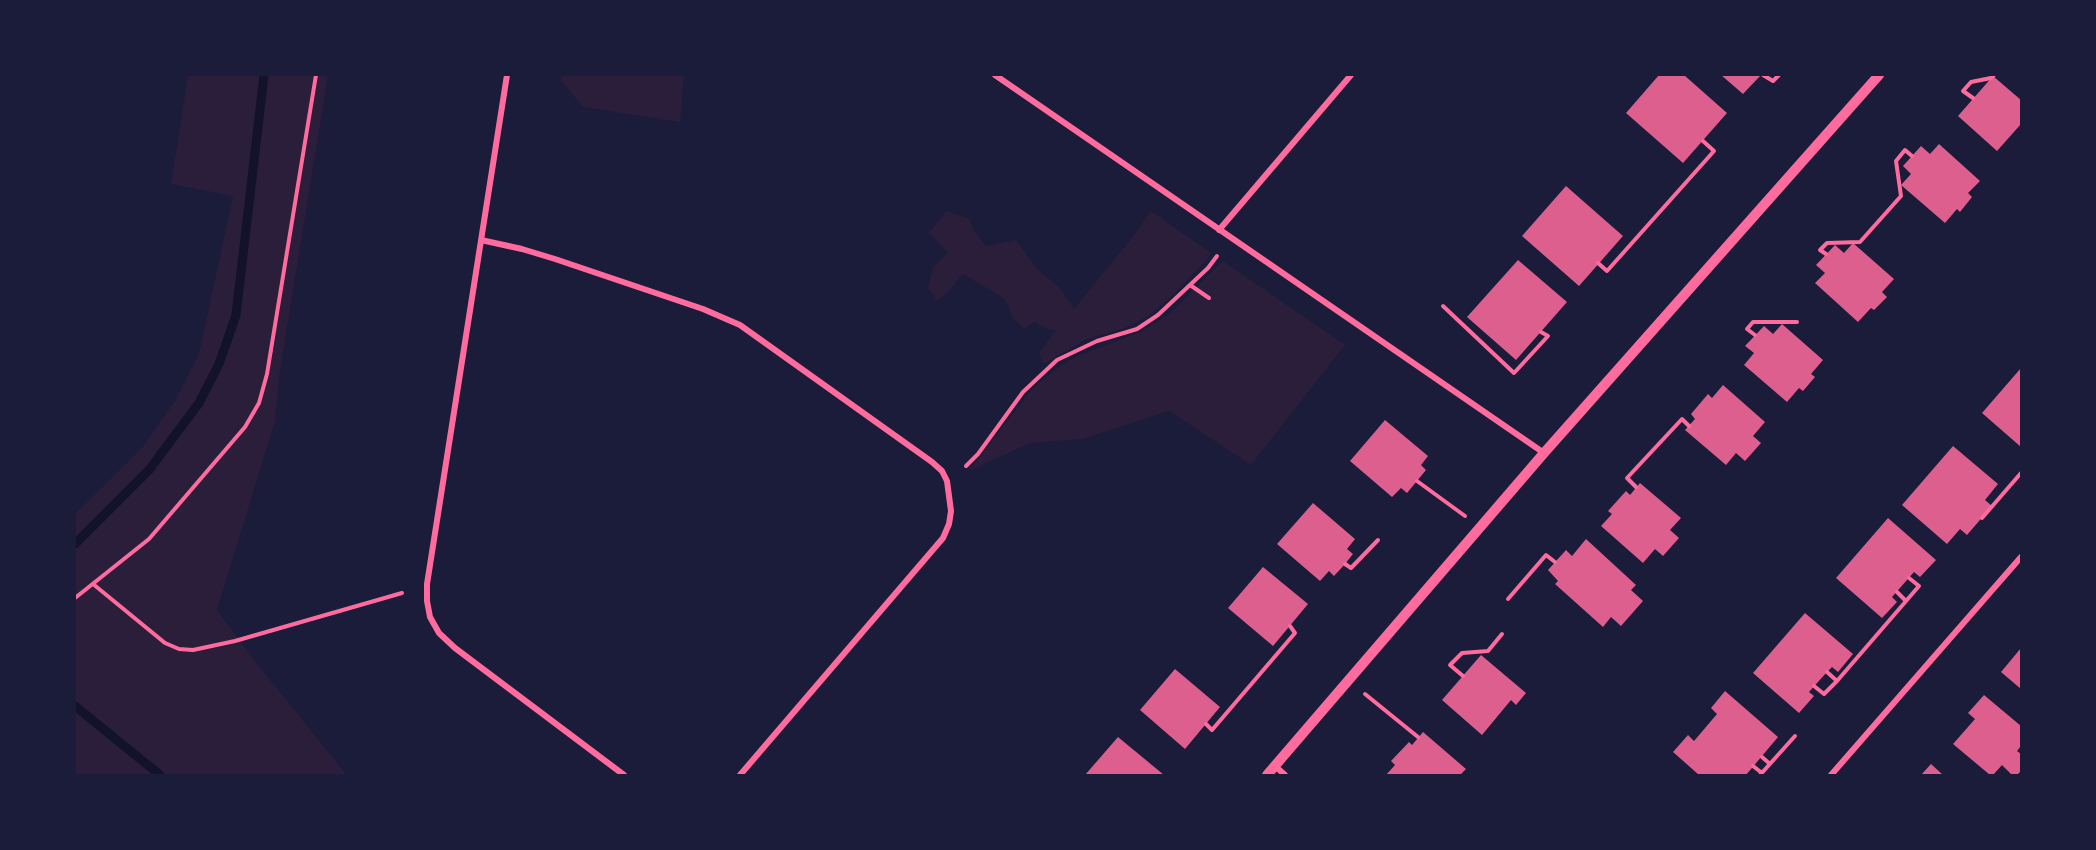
<!DOCTYPE html>
<html>
<head>
<meta charset="utf-8">
<style>
	body { margin:0 }
	#map { position:relative; width:2096px; height:850px; overflow:hidden; background:#1b1b3a; font-family:"Zilla Slab",serif }
	canvas { display:block }
	.frame { position:absolute; inset:0; border:76px solid #1b1b3a; pointer-events:none }
</style>
</head>
<body>
<div id="map">
<canvas width="2096" height="850"></canvas>
<div class="frame"></div>
</div>
<script>
const ctx = document.querySelector('canvas').getContext('2d');
ctx.lineJoin = 'round';
function paint(path, color) {
  ctx.fillStyle = color;
  ctx.fill(path, 'evenodd');
}
function poly(rows) {
  const path = new Path2D();
  for (const r of rows) {
    path.moveTo(r[0], r[1]);
    for (let i = 2; i < r.length; i += 2) path.lineTo(r[i], r[i + 1]);
  }
  return path;
}
function stroke(path, color, width, dash) {
  ctx.strokeStyle = color;
  ctx.lineWidth = width;
  ctx.lineCap = dash ? 'butt' : 'round';
  ctx.setLineDash(dash || []);
  ctx.stroke(path);
}
const green = poly([
	[188,75,328,75,279,377,275,421,217,610,258,665,347,775,75,775,75,514,142,448,176,399,199,354,233,196,171,184],
	[559,75,684,75,680,122,583,107,563,83],
	[946,211,970,219,973,229,986,246,1016,240,1038,270,1059,287,1074,309,1131,239,1151,211,1211,253,1208,258,1174,294,1149,316,1125,328,1087,339,1044,364,1039,353,1056,330,1047,329,1034,322,1024,329,1013,318,1005,299,963,274,948,292,937,301,928,288,933,267,948,253,929,233],
	[1223,261,1345,345,1251,465,1169,411,1083,439,1030,443,969,471,1032,389,1051,373,1075,357,1140,332,1168,315]
]);
const stream = poly([
	[75,544,149,470,199,403,219,364,236,315,264,75],
	[75,706,160,775]
]);
const building = poly([
	[1659,75,1684,75,1727,113,1683,163,1626,113],
	[1721,75,1761,75,1743,94],
	[1993,76,2021,100,2021,124,1997,151,1958,116],
	[1939,144,1980,181,1968,193,1972,197,1960,212,1957,209,1945,223,1901,185,1911,174,1903,166,1921,146,1930,154],
	[1566,186,1623,236,1579,286,1522,236],
	[1853,243,1894,279,1882,292,1887,297,1874,310,1871,308,1858,322,1815,283,1825,273,1816,265,1835,245,1844,253],
	[1518,260,1567,302,1516,360,1467,317],
	[1782,324,1823,360,1811,374,1815,377,1803,391,1799,388,1787,402,1744,365,1754,353,1745,346,1764,326,1773,334],
	[2021,368,2021,447,1982,413],
	[1723,385,1765,422,1753,436,1761,443,1745,461,1736,453,1726,465,1685,430,1695,419,1691,414,1708,394,1712,398],
	[1385,420,1428,456,1421,465,1426,470,1407,493,1401,488,1392,497,1350,461],
	[1953,446,1998,484,1985,500,1992,506,1967,535,1960,529,1947,544,1902,505],
	[1640,483,1681,518,1670,530,1679,538,1663,556,1655,549,1643,563,1601,526,1612,514,1608,511,1626,491,1630,495],
	[1313,503,1355,539,1347,549,1353,554,1345,564,1334,576,1329,571,1320,581,1277,544],
	[1888,518,1936,560,1920,577,1914,572,1892,597,1897,602,1882,618,1836,578],
	[1586,539,1636,585,1631,590,1643,601,1621,626,1611,617,1603,627,1555,584,1558,581,1548,570,1566,550,1572,556],
	[1263,567,1308,604,1273,646,1228,608],
	[1805,613,1853,654,1838,672,1832,667,1827,672,1809,692,1814,696,1799,713,1753,673],
	[2021,648,2021,689,2001,672],
	[1481,655,1526,693,1516,705,1511,700,1482,735,1442,700],
	[1175,669,1220,707,1185,749,1140,710],
	[1725,691,1778,737,1746,775,1699,775,1673,752,1688,735,1694,741,1717,714,1711,708],
	[1984,695,2021,726,2021,746,2017,751,2021,754,2021,771,2017,775,2012,775,2002,765,1993,775,1990,775,1953,744,1975,719,1968,713],
	[1423,732,1466,769,1460,775,1386,775,1395,765,1391,761,1409,742,1412,745],
	[1118,737,1164,775,1085,775],
	[1931,764,1943,775,1921,775]
]);
const path = poly([
	[1763,75,1773,81,1779,75],
	[1973,98,1963,91,1971,82,1991,78,1994,75],
	[1826,254,1820,250,1827,243,1860,242,1901,196,1896,161,1905,150,1912,156],
	[1598,263,1607,271,1714,151,1703,141],
	[1190,285,1209,298],
	[1443,306,1514,373,1548,336,1541,332],
	[1755,335,1747,329,1753,322,1797,322],
	[966,466,978,454,1023,392,1057,360,1097,341,1137,329,1158,315,1208,268,1217,256],
	[1417,481,1465,516],
	[1636,487,1627,478,1682,419,1689,426],
	[1982,518,2021,473],
	[1345,564,1351,568,1378,540],
	[93,584,165,643,179,649,193,650,235,641,402,593],
	[1897,592,1906,601],
	[75,598,149,539,245,427,259,403,267,374,316,75],
	[1508,599,1546,555,1555,562],
	[1827,672,1837,681,1919,586,1909,578],
	[1463,676,1450,665,1462,653,1488,651,1502,634],
	[1814,686,1824,694,1837,681],
	[1365,694,1418,737],
	[1206,724,1212,730,1295,633,1290,626],
	[1762,757,1770,764],
	[1753,766,1762,773],
	[1760,775,1795,736]
]);
const minor = poly([
	[507,75,427,584,427,601,430,617,439,633,455,648,624,775],
	[995,75,1544,453],
	[1219,230,1351,75],
	[481,240,522,249,555,259,703,309,740,325,932,462,942,471,947,481,951,511,949,524,943,538,740,775],
	[1275,766,1285,775],
	[1831,775,2021,557]
]);
const tertiary = poly([
	[1267,775,1544,453,1879,75]
]);
paint(green, '#2a1e3b');
stroke(stream, '#12122b', 9);
paint(building, '#dd5f8e');
stroke(path, '#ff6b9d', 4);
stroke(minor, '#ff6b9d', 6);
stroke(tertiary, '#ff6b9d', 10);
</script>
</body>
</html>
